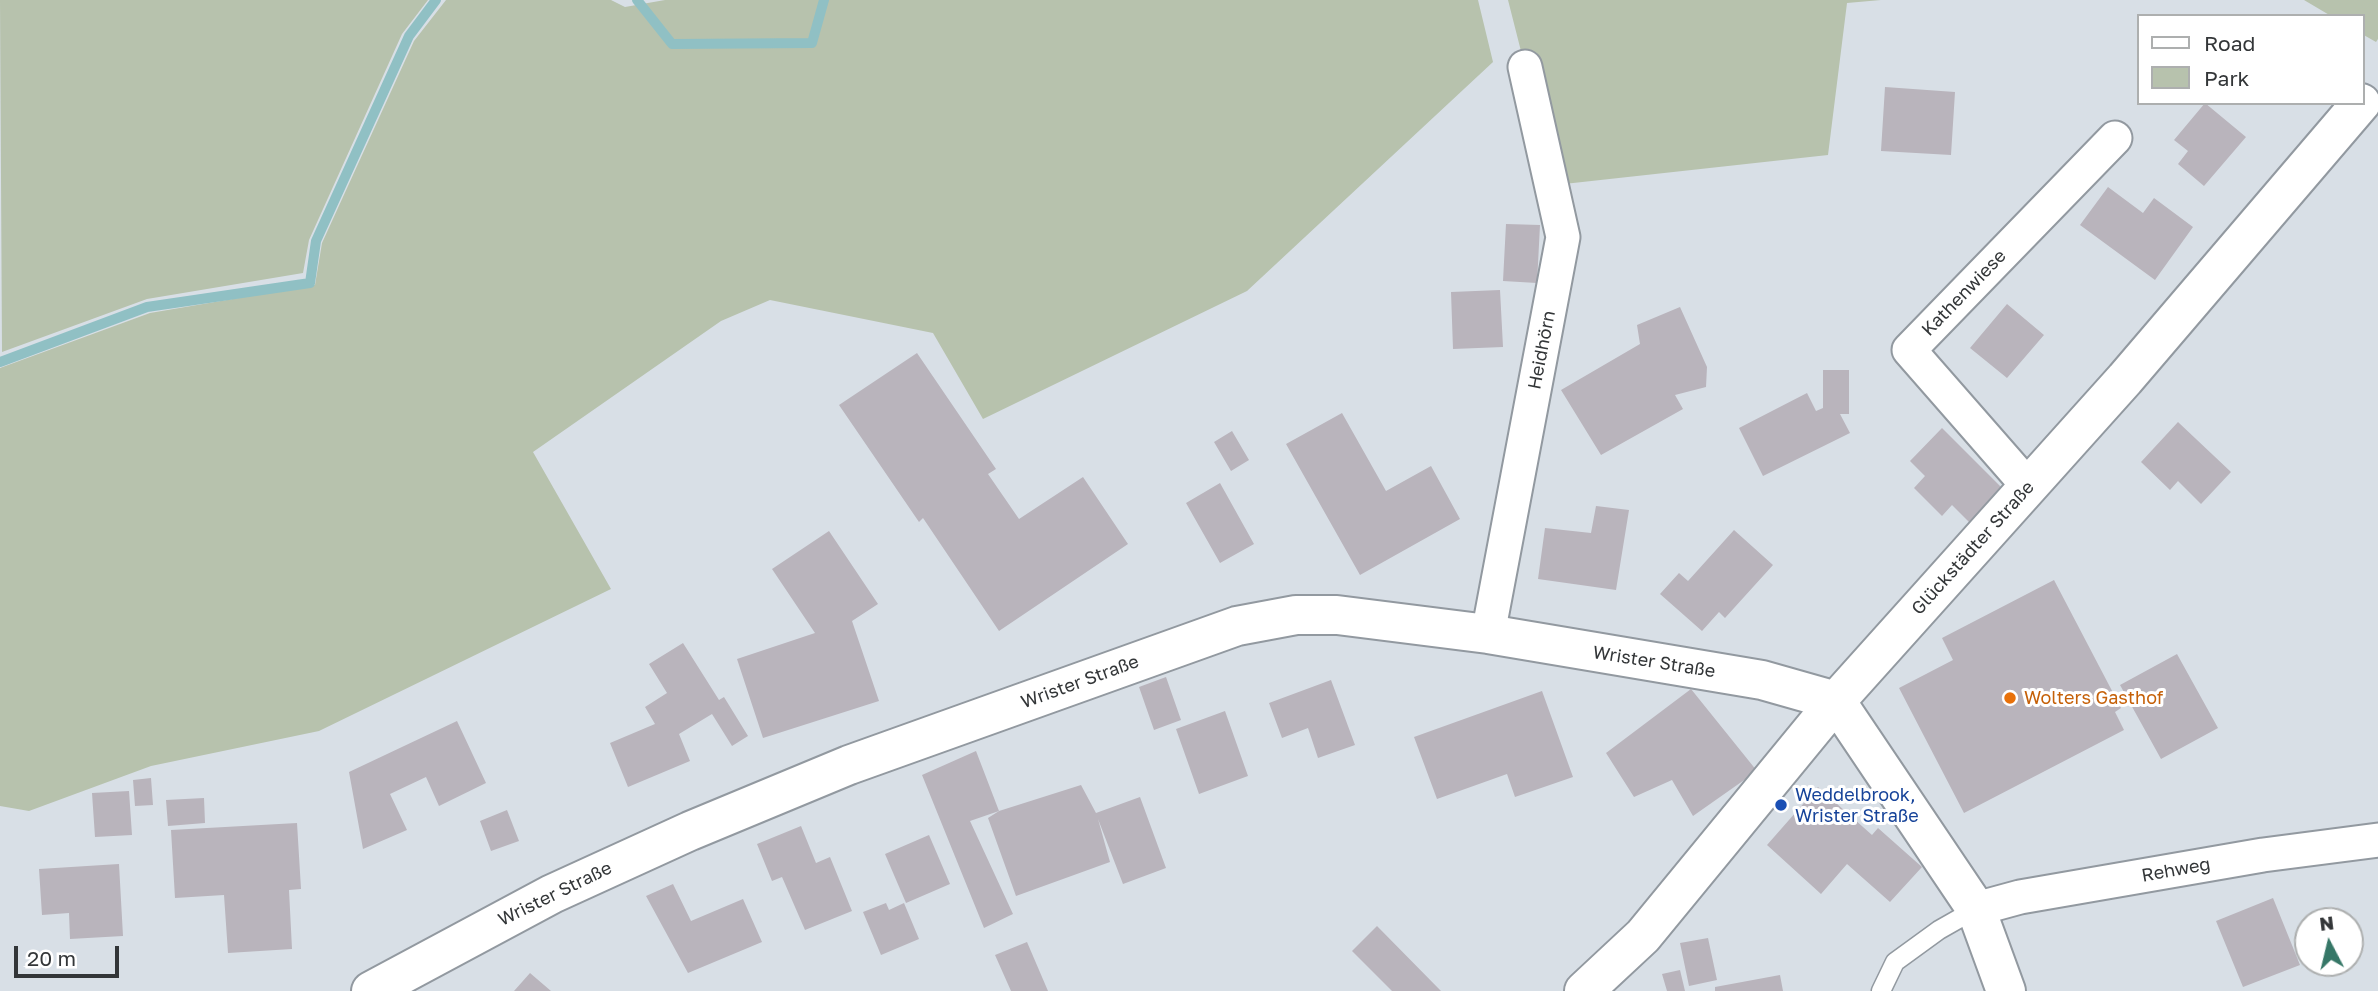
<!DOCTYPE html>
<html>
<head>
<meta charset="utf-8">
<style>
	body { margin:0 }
	#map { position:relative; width:2378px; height:991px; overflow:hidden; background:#d8dfe6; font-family:"Golos Text",sans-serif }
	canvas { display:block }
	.legend { position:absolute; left:2137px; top:14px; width:228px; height:91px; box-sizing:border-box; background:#fff; border:2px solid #adafaf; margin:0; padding:9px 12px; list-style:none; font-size:21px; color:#333638 }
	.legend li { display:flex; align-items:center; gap:14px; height:35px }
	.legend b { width:35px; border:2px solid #adafaf }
	.north { position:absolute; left:2294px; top:907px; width:70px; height:70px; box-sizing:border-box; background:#fff; border:2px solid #adafaf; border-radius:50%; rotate:353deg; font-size:19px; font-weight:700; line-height:28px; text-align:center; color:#333638 }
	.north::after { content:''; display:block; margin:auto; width:24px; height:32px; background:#367767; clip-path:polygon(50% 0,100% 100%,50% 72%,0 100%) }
	.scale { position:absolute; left:14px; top:946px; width:105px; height:32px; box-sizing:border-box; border:4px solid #333638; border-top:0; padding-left:9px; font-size:21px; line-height:24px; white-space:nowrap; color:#333638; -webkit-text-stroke:5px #fff; paint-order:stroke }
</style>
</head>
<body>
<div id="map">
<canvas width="2378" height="991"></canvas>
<ul class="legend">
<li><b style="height:9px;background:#fff"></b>Road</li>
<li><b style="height:19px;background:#b7c2ad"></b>Park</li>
</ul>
<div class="north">N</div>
<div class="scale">20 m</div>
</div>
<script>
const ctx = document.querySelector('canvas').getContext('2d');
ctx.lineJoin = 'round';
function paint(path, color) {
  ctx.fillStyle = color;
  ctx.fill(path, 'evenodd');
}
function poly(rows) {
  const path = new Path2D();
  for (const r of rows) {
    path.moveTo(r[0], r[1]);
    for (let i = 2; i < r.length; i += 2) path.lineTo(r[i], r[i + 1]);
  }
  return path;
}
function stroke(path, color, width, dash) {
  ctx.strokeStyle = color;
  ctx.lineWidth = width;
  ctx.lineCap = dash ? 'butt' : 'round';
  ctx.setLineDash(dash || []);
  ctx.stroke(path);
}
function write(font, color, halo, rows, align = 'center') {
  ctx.font = font + ' "Golos Text",sans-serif';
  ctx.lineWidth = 6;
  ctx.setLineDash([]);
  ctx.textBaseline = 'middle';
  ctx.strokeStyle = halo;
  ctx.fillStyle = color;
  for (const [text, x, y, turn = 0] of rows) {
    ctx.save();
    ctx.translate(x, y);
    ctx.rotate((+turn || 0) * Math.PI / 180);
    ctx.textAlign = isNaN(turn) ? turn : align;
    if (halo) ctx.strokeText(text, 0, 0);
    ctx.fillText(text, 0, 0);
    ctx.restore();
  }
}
const green = poly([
	[0,0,428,0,402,34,309,240,303,273,147,299,2,352],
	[446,0,611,0,625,7,665,0,1478,0,1493,62,1247,291,983,419,933,333,770,300,721,321,533,452,611,589,319,731,151,766,29,811,0,806,0,368,150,313,315,285,322,243,414,41],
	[1508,0,1881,0,1847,3,1828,155,1555,185],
	[2304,0,2378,0,2378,39,2376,42,2362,34,2362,16,2331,16]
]);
const stream = poly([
	[637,0,672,44,812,43,824,0],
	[0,362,147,307,310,283,316,241,409,36,436,0]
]);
const building = poly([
	[1885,87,1955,92,1951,155,1881,151],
	[2205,103,2246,137,2204,186,2178,164,2188,151,2174,140],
	[2108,187,2143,213,2154,198,2193,227,2155,280,2080,225],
	[1506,224,1540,225,1537,283,1503,281],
	[1500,290,1503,347,1453,349,1451,292],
	[2007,304,2044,335,2007,378,1970,348],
	[1680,307,1707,367,1706,387,1675,395,1683,409,1601,455,1561,390,1640,344,1637,325],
	[917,353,996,469,988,474,1019,519,1083,477,1128,544,999,631,923,518,919,522,839,405],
	[1823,370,1849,370,1849,414,1840,414,1850,433,1763,476,1739,428,1807,393,1816,411,1823,408],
	[1342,413,1386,491,1431,466,1460,519,1360,575,1286,444],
	[2178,422,2231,472,2201,504,2178,481,2170,490,2141,462],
	[1942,428,2004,490,1971,524,1952,505,1942,516,1914,488,1925,476,1910,461],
	[1232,431,1249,460,1231,471,1214,442],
	[1220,483,1254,544,1220,563,1186,503],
	[1596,506,1629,510,1616,590,1538,579,1545,528,1591,533],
	[1734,530,1773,565,1725,618,1719,612,1702,631,1660,594,1679,573,1688,581],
	[829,531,878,604,852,621,879,701,763,738,737,659,815,633,772,569],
	[2054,580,2121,708,2115,712,2124,730,1964,813,1899,688,1953,660,1942,638],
	[683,643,719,700,724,697,748,736,732,746,712,714,679,734,690,761,628,787,610,743,655,724,645,707,667,693,649,664],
	[2177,654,2218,728,2161,759,2120,685],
	[1166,677,1181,720,1154,730,1139,687],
	[1331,680,1355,745,1318,758,1308,728,1282,738,1269,703],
	[1691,689,1757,771,1693,816,1672,780,1634,797,1606,753],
	[1542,691,1573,777,1515,797,1507,774,1437,799,1414,737],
	[1225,711,1248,776,1199,794,1176,729],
	[457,721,486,783,439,806,426,777,390,794,407,830,363,849,349,772],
	[976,751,999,811,970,821,1013,914,984,928,922,775],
	[151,778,153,805,135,806,133,780],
	[1081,785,1096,813,1140,797,1166,868,1123,884,1098,819,1110,862,1016,896,988,818,999,811],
	[1818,787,1872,835,1878,828,1922,867,1890,902,1847,864,1821,894,1767,845],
	[129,791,132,835,95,837,92,793],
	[204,798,205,823,168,826,166,800],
	[507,810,519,841,491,851,480,821],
	[297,823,301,889,289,890,292,949,228,953,224,895,175,898,171,830],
	[801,826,816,863,830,857,852,911,805,930,782,877,772,881,757,844],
	[929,835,950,884,906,903,885,854],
	[119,864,123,936,70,939,69,913,42,915,39,869],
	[673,884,691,921,743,899,762,942,688,973,646,896],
	[2273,898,2300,965,2243,987,2216,921],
	[886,903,889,910,904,903,919,939,881,955,863,912],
	[1377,926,1441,991,1392,991,1352,951],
	[1708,938,1717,980,1689,986,1680,943],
	[1027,942,1048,991,1011,991,995,955],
	[1680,970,1685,991,1667,991,1662,974],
	[530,973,551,991,514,991],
	[1780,975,1783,991,1715,991,1715,987]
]);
const service = poly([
	[1881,991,1895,962,1939,930,1976,909]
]);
const minor = poly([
	[2028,486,1909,350,2115,138],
	[1488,634,1563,237,1525,67],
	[1976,909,2020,897,2263,855,2378,840]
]);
const tertiary = poly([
	[1836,701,1976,909,2006,991],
	[371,991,552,894,690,831,849,765,1237,626,1296,615,1337,615,1488,634,1762,680,1836,701],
	[1584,991,1643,936,1836,701,2125,379,2361,103]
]);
const markers = [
	[2010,698,7,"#e8710a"],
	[1781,805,7,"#1a4fb4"]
];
const streetNames = [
	["Kathenwiese",1964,293,-46],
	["Heidhörn",1542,350,-79],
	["Glückstädter Straße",1973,548,-48],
	["Wrister Straße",1654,662,9],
	["Wrister Straße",1080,682,-20],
	["Rehweg",2176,870,-10],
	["Wrister Straße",555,894,-26]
];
const foodNames = [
	["Wolters Gasthof",2024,698]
];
const transitNames = [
	["Weddelbrook,",1795,795],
	["Wrister Straße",1795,816]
];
paint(green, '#b7c2ad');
stroke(stream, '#90c0c4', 10);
paint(building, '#b9b4bc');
stroke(service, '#9299a0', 21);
stroke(minor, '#9299a0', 37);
stroke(tertiary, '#9299a0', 42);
stroke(service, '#fff', 18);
stroke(minor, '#fff', 33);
stroke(tertiary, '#fff', 38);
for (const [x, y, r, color] of markers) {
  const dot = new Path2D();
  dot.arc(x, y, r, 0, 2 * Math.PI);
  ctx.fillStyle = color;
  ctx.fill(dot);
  stroke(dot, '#fff', 2.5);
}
write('18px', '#333638', '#fff', streetNames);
write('18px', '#c56008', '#fff', foodNames, 'left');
write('18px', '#164399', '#fff', transitNames, 'left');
</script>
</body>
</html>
